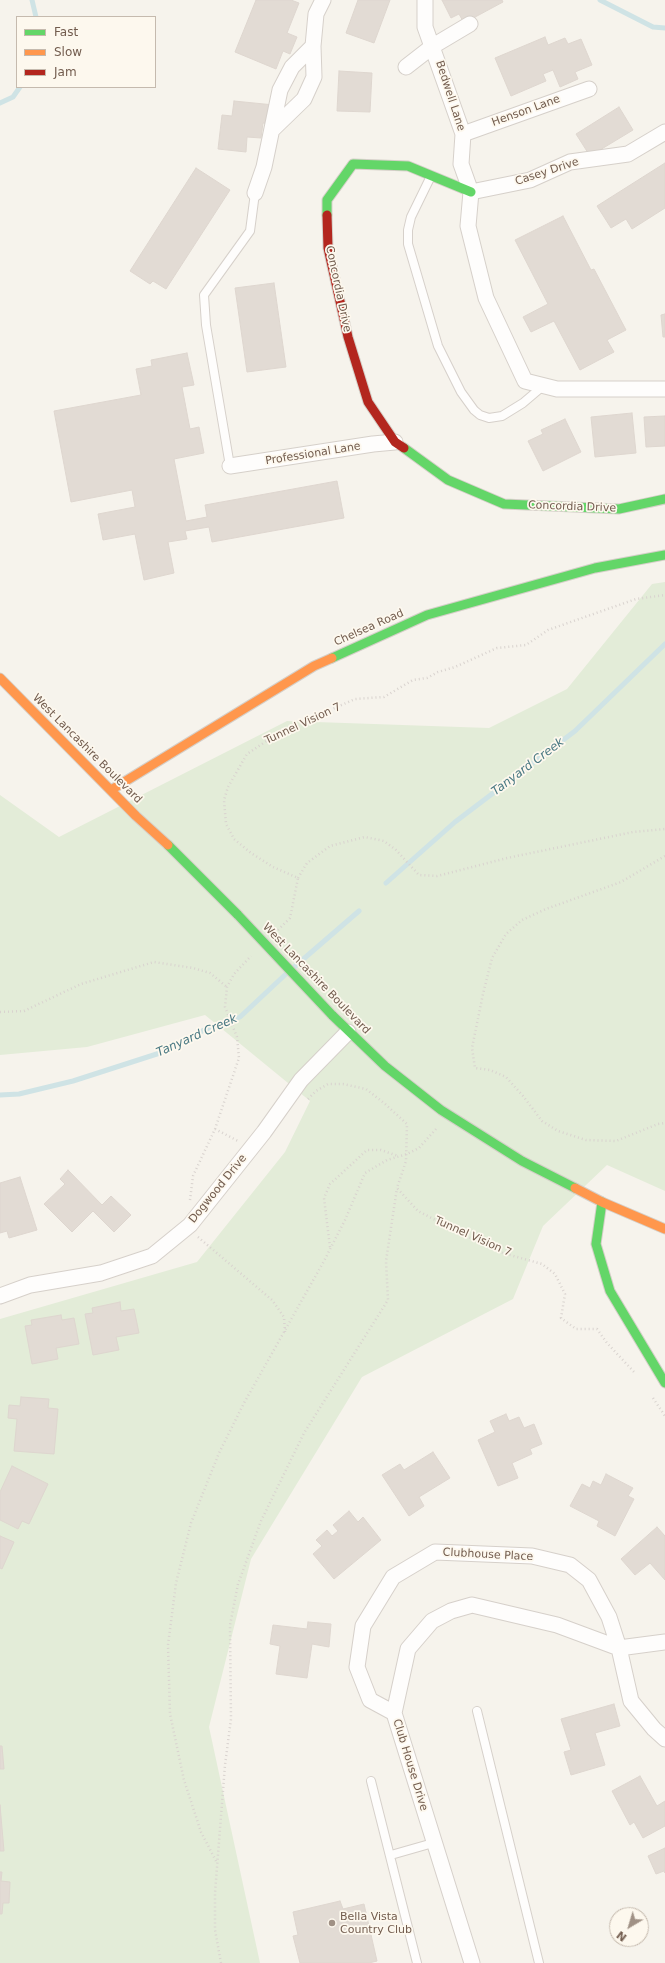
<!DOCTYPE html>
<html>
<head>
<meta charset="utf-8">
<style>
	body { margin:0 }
	#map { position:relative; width:665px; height:1963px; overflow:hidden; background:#f6f3ec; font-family:"DejaVu Sans",sans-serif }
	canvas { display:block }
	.legend { position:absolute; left:16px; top:16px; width:140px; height:72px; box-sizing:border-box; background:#fdf8ee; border:1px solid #c5baae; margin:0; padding:5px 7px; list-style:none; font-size:12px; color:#725c4e }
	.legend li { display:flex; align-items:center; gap:8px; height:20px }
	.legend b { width:20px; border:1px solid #c5baae }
	.north { position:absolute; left:609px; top:1907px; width:40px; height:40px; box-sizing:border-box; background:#fdf8ee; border:1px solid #c5baae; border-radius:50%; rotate:218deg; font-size:11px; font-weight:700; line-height:16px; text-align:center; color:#725c4e }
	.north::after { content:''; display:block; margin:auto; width:14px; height:18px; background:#a09185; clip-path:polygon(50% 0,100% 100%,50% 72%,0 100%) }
</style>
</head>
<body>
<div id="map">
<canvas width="665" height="1963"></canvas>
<ul class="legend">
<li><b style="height:5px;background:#63d668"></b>Fast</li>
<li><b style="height:5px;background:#ff974d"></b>Slow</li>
<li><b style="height:5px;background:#b3261e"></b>Jam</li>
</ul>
<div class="north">N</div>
</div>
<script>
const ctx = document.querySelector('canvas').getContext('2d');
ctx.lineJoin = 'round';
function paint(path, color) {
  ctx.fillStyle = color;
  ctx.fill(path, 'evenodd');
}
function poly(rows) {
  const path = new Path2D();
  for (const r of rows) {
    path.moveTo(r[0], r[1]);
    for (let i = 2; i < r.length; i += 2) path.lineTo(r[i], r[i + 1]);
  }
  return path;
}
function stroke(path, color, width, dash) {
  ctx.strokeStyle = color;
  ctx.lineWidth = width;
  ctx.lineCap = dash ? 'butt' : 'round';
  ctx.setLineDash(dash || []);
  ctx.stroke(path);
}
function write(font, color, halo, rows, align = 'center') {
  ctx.font = font + ' "DejaVu Sans",sans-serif';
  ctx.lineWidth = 3.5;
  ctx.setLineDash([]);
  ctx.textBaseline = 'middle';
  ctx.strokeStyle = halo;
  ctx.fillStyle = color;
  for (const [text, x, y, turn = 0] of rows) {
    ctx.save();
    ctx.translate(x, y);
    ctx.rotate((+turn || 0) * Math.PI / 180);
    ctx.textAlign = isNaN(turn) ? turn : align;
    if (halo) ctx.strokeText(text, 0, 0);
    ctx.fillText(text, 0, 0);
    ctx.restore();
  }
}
const green = poly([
	[665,582,665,1191,607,1165,543,1226,513,1299,362,1377,251,1559,209,1727,260,1963,0,1963,0,1319,197,1262,285,1152,310,1101,205,1015,87,1047,0,1055,0,795,59,837,287,721,489,728,567,689,652,584]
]);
const stream = poly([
	[32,0,36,17],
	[600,0,653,27,665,28],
	[0,103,13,97,20,87],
	[386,883,455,822,575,731,665,644],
	[293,968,359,911],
	[0,1095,19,1094,73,1081,163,1052,204,1030,240,1017,287,973]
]);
const building = poly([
	[256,0,291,0,299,3,287,33,297,37,290,54,283,51,276,69,235,52,256,0],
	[358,0,390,0,374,43,346,33,358,0],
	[442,0,502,0,503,2,464,23,459,14,451,18,442,0],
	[545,37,548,45,565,38,568,44,581,39,592,65,575,72,578,79,560,87,553,70,543,74,546,81,511,96,495,58,545,37],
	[339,71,372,73,370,112,337,111,339,71],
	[234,101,274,105,272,124,263,123,261,138,247,137,246,152,218,149,222,115,232,116,234,101],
	[619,107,633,130,590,156,576,134,619,107],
	[665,163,665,208,632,229,626,219,611,228,597,206,665,163],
	[196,168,230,190,166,289,153,281,150,284,130,271,196,168],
	[563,216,591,270,594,269,626,330,607,340,614,352,580,370,554,321,531,332,523,317,548,304,515,240,563,216],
	[274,283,286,367,247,372,235,288,274,283],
	[665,314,665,337,663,337,661,315,665,314],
	[187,353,194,385,182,387,190,429,199,427,204,453,174,459,186,521,207,517,205,505,337,481,344,518,212,542,209,527,185,531,187,539,168,542,174,573,144,580,135,534,103,540,98,514,135,507,132,490,71,502,54,411,141,395,136,369,152,366,151,360,187,353],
	[632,413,636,453,595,457,591,417,632,413],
	[665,416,665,446,646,447,644,417,665,416],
	[565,419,581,452,543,471,528,441,543,434,541,430,565,419],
	[68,1170,102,1205,111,1196,131,1215,114,1232,93,1211,72,1232,44,1204,65,1184,60,1179,68,1170],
	[20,1177,37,1230,9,1238,7,1231,0,1233,0,1183,20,1177],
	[120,1302,121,1311,134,1309,139,1333,116,1337,119,1350,93,1355,85,1314,93,1313,92,1308,120,1302],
	[61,1315,62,1320,74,1318,79,1344,56,1348,58,1359,32,1364,25,1326,32,1325,31,1320,61,1315],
	[21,1397,49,1399,48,1408,58,1409,54,1454,14,1451,17,1419,8,1418,9,1405,20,1406,21,1397],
	[506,1414,509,1421,519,1417,524,1428,534,1424,542,1444,530,1449,532,1454,512,1463,518,1478,498,1486,478,1440,495,1432,490,1421,506,1414],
	[433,1452,450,1478,419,1497,424,1506,409,1516,382,1475,400,1464,404,1470,433,1452],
	[12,1466,48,1484,29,1524,22,1521,18,1529,0,1520,0,1492,12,1466],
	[606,1474,633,1488,628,1496,634,1499,615,1536,597,1526,599,1521,570,1506,582,1484,590,1488,593,1481,601,1485,606,1474],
	[349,1511,358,1522,363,1517,381,1540,334,1579,313,1554,322,1546,316,1540,327,1530,332,1536,338,1531,333,1525,349,1511],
	[657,1527,665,1536,665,1580,650,1563,635,1575,621,1559,657,1527],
	[0,1536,14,1542,2,1569,0,1568,0,1536],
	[308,1622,331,1624,329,1647,312,1644,307,1678,276,1674,280,1646,270,1644,273,1625,307,1629,308,1622],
	[614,1704,620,1726,595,1733,605,1765,571,1775,564,1752,571,1750,561,1719,614,1704],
	[0,1746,2,1746,4,1769,0,1769,0,1746],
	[640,1776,657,1806,665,1801,665,1826,643,1838,634,1822,630,1825,612,1791,640,1776],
	[0,1805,4,1851,0,1851,0,1805],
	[665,1848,665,1873,664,1871,656,1874,648,1856,665,1848],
	[0,1872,2,1872,1,1881,10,1882,9,1903,3,1903,2,1914,0,1914,0,1872],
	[340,1901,343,1909,364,1904,377,1961,369,1963,300,1963,293,1936,298,1935,293,1912,340,1901]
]);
const path = poly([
	[665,856,621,882,546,909,522,920,506,934,492,958,483,994,472,1048,475,1068,490,1070,506,1077,523,1096,542,1121,558,1131,586,1140,616,1141,658,1124,665,1123],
	[298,878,307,863,330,846,365,837,384,841,396,850,419,875,437,876,507,858,633,832,665,829],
	[278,930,290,918,298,878,273,867,251,853,234,839,226,824,224,800,228,787,247,754,277,734,355,699,384,697,413,680,427,678,438,672,455,667,497,648,526,645,548,630,636,599,665,595],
	[0,1012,24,1011,81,984,154,962,193,968,210,973,227,987],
	[308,1099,316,1091,328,1084,343,1084,366,1089,384,1103,407,1124,406,1161,397,1188,418,1211,468,1237,503,1253,542,1264,555,1274,565,1294,561,1318,576,1329,597,1329,607,1343,635,1373],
	[215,1129,238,1141],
	[190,1200,193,1176,215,1129,239,1058,237,1037,225,1007,227,987,234,974,251,956],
	[198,1237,272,1300,284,1317,285,1332],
	[330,1247,324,1198,330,1184,367,1150,381,1150,398,1156],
	[653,1398,665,1416],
	[216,1861,201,1832,184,1780,170,1714,168,1645,176,1583,191,1523,219,1453,244,1403,324,1261,345,1220,365,1173,387,1160,407,1154,419,1148,436,1129],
	[221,1963,215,1930,215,1893,225,1765,231,1719,230,1625,238,1584,261,1521,304,1433,388,1300,386,1261,397,1188]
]);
const lane = poly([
	[431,176,411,217,408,230,408,244,438,346,461,392,474,410,480,415,489,418,502,416,523,403,543,386],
	[230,466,206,325,204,295,250,231,255,193],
	[477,1711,539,1963],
	[371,1781,417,1963],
	[391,1855,433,1843]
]);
const street = poly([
	[425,0,425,27,463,134,461,164,471,192,468,226,486,298,525,381,557,389,665,389],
	[406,67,433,46,470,24],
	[273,129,304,99,314,77,313,46,316,14,323,0],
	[463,134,589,89],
	[471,192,530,180,570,162,628,154,665,132],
	[255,193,264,167,280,90,292,67,313,46],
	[230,466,373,444,395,442],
	[0,1296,30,1285,101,1273,152,1256,190,1225,264,1132,301,1080,348,1032],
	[394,1713,370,1700,357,1667,363,1626,393,1577,435,1552,532,1556,570,1565,589,1580,609,1617,619,1648,631,1701,654,1729,665,1739],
	[472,1963,394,1713,408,1649,432,1621,451,1611,472,1605,557,1625,619,1648,665,1642]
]);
const fast = poly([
	[327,215,327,200,353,164,408,166,471,192],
	[404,448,448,480,504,504,619,509,665,499],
	[332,658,427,615,595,568,665,555],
	[168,845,238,915],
	[332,1015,385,1066,441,1110,522,1161,575,1188],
	[602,1202,596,1244,610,1291,665,1383]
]);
const slow = poly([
	[0,678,136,816,168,845],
	[111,790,314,666,332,658],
	[575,1188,602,1202,665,1229]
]);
const jam = poly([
	[327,215,328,248,348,337,368,402,395,442,404,448]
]);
const fastBridge = poly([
	[238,915,332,1015]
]);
const markers = [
	[332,1923,4,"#a09185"]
];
const streetNames = [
	["Bedwell Lane",450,96,72],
	["Henson Lane",526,111,-20],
	["Casey Drive",547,172,-18],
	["Concordia Drive",338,289,78],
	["Professional Lane",313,454,-9],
	["Concordia Drive",572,507,2],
	["Chelsea Road",369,628,-24],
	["Tunnel Vision 7",303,724,-25],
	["West Lancashire Boulevard",87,749,45],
	["West Lancashire Boulevard",316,979,46],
	["Dogwood Drive",218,1189,-51],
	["Tunnel Vision 7",473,1237,24],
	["Clubhouse Place",488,1555,3],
	["Club House Drive",410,1765,73]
];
const poiNames = [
	["Bella Vista",340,1917],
	["Country Club",340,1930]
];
const waterNames = [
	["Tanyard Creek",528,767,-37],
	["Tanyard Creek",197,1036,-24]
];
paint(green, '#e3ecd8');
stroke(stream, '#cfe3e5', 5);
paint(building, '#e2dbd4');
stroke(building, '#ded6cf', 1);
stroke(lane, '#d6d0ca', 10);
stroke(street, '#d6d0ca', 17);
stroke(fast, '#d5cfc8', 11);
stroke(slow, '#d5cfc8', 11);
stroke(jam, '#d5cfc8', 11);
stroke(path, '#d9d3cf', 2.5, [1, 3]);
stroke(lane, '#fefdfc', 8);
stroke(street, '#fefdfc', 15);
stroke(fast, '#63d668', 9);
stroke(slow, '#ff974d', 9);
stroke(jam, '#b3261e', 9);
stroke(fastBridge, '#d5cfc8', 11, []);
stroke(fastBridge, '#63d668', 9);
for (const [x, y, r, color] of markers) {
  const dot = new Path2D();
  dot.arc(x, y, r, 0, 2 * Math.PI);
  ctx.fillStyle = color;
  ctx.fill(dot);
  stroke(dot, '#fdf8ee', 1.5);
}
write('11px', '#725c4e', '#fdf8ee', streetNames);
write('11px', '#725c4e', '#fdf8ee', poiNames, 'left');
write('italic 12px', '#4a7983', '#fdf8ee', waterNames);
</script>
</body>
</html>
